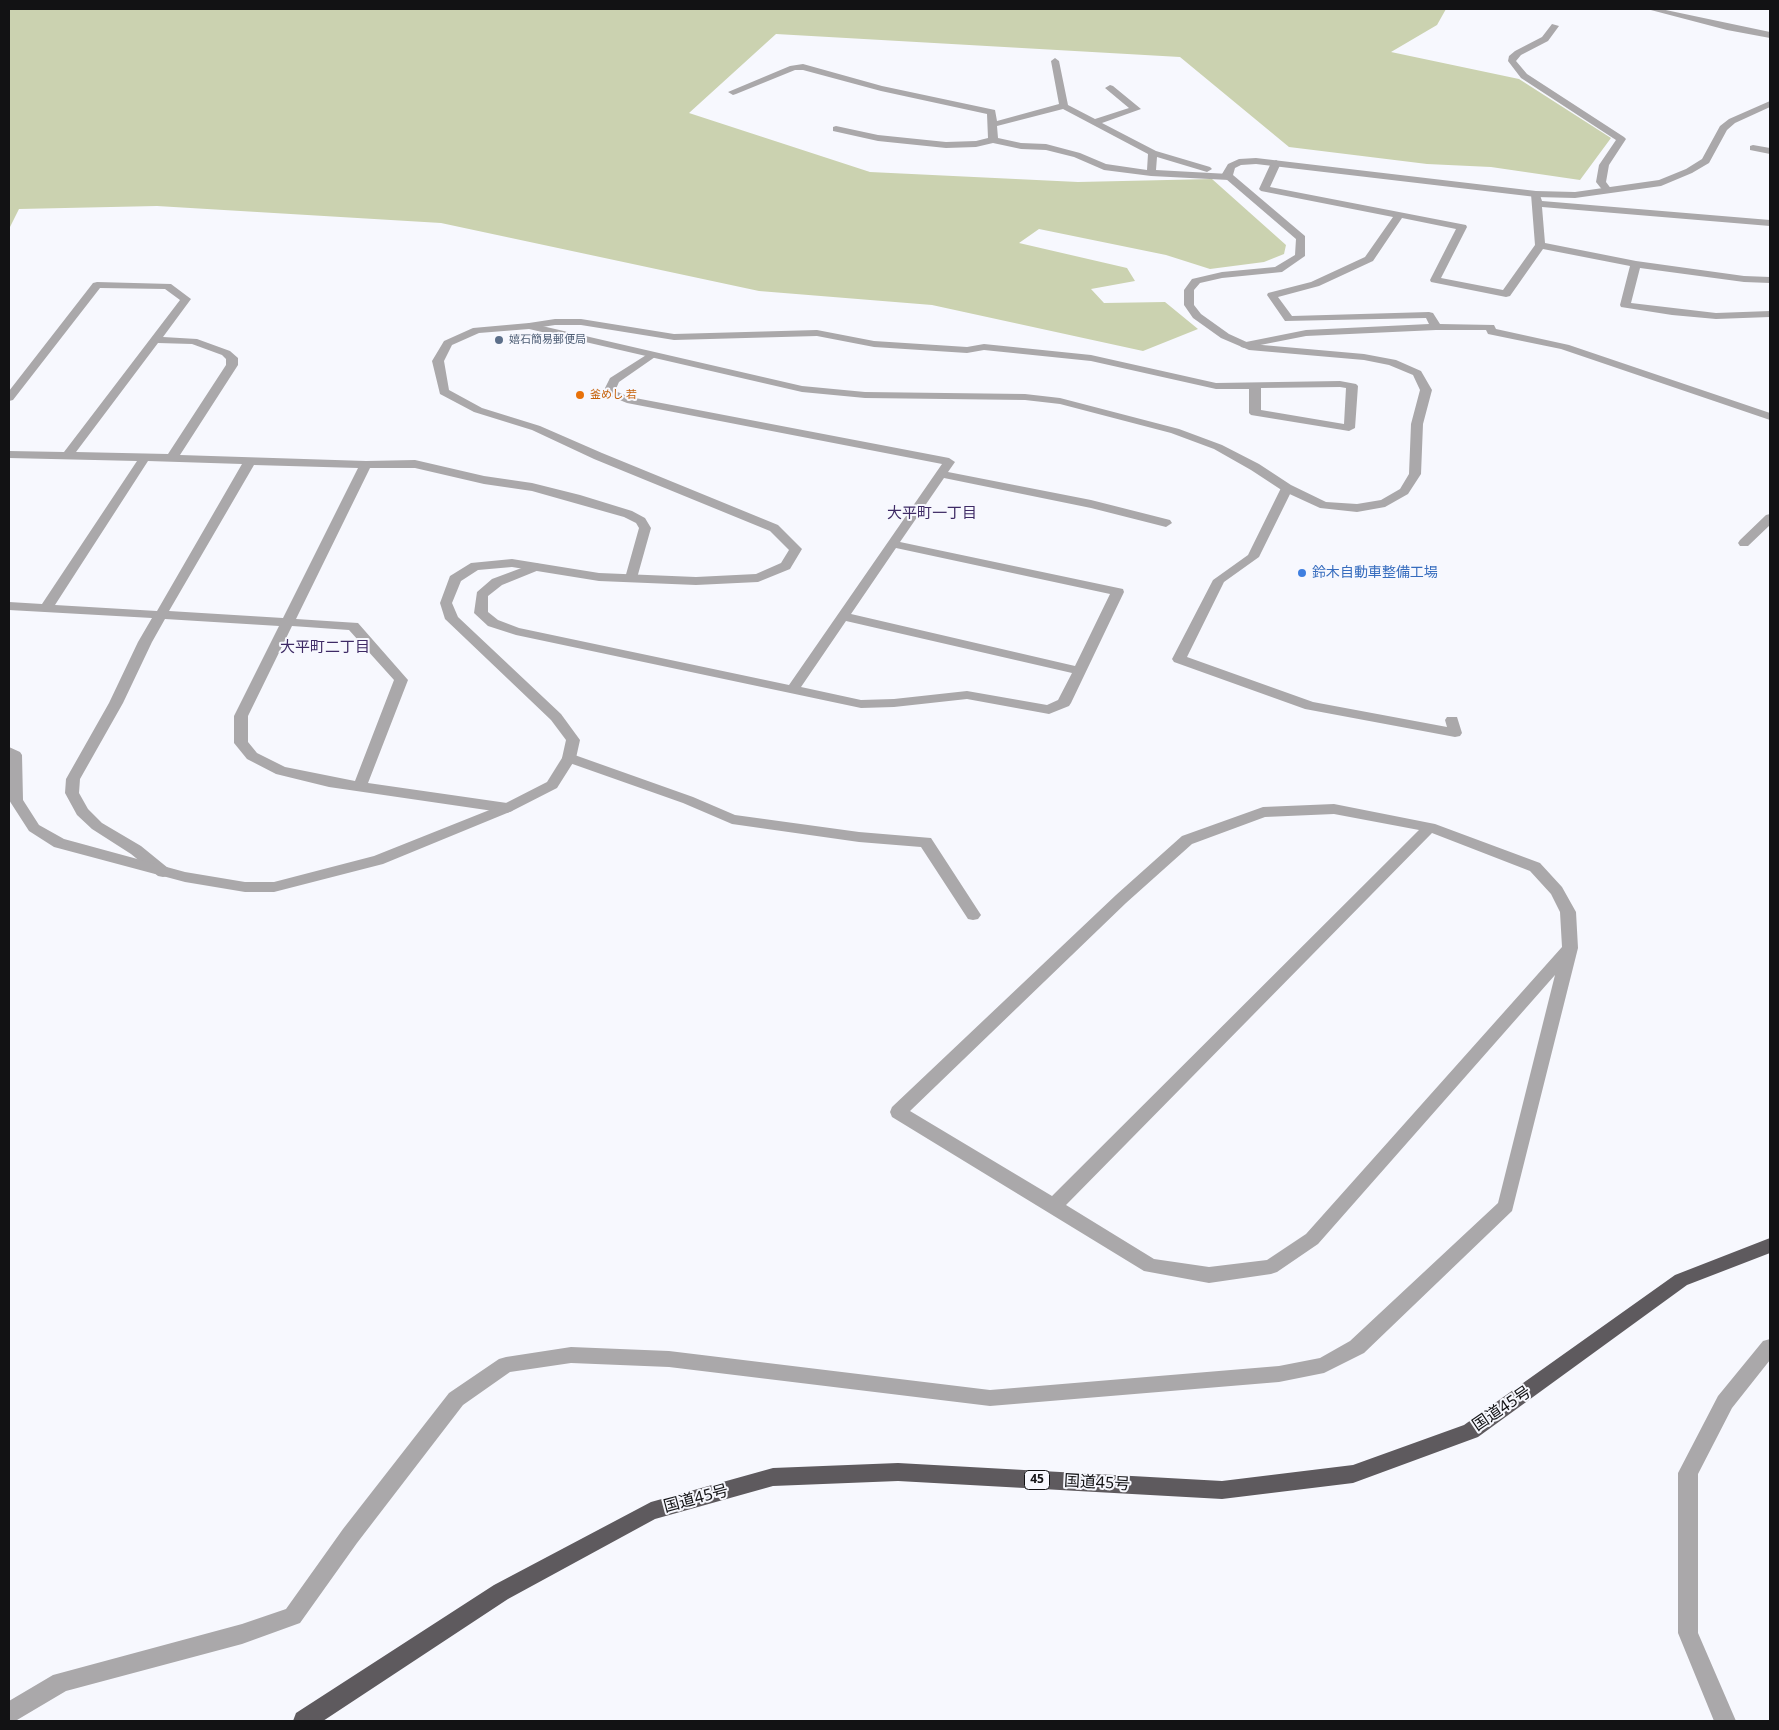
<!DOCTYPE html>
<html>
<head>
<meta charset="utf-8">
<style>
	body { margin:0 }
	#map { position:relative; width:1779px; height:1730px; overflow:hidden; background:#f7f8fe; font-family:"Noto Sans",sans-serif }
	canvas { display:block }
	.frame { position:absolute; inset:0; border:10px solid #121214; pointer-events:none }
</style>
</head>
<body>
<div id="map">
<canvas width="1779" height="1730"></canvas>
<div class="frame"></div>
</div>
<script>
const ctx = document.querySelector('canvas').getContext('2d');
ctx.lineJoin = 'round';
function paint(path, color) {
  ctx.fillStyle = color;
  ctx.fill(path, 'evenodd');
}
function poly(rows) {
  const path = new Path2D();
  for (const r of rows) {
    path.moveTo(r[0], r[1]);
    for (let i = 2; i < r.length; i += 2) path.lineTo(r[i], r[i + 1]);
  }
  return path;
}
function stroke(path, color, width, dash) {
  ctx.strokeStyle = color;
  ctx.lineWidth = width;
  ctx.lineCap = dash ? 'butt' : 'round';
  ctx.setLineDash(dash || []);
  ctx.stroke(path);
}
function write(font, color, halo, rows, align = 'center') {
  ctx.font = font + ' "Noto Sans","Noto Sans JP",sans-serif';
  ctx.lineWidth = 4;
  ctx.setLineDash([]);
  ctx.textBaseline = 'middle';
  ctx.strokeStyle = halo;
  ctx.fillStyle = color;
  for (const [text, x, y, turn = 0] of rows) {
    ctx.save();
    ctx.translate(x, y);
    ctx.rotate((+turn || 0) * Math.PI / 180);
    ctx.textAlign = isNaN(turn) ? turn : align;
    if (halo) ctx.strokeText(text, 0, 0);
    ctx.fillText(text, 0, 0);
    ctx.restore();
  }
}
const green = poly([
	[9,9,1446,9,1437,25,1391,52,1519,79,1611,138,1580,180,1491,167,1427,164,1289,147,1180,57,776,34,689,113,870,172,1078,182,1212,179,1286,245,1284,254,1264,262,1210,269,1166,255,1039,229,1019,243,1127,268,1135,281,1091,289,1104,303,1165,302,1198,329,1143,351,932,305,759,291,441,223,157,206,19,209,9,229]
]);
const minor = poly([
	[1647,9,1661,9,1770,32,1770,38,1727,30,1647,9],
	[1552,24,1559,26,1548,41,1521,55,1516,61,1527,74,1624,137,1626,139,1609,165,1606,182,1612,190,1610,192,1604,192,1596,182,1599,165,1616,140,1521,78,1508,61,1509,56,1515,51,1542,37,1552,24],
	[1055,58,1059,61,1068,105,1095,119,1129,108,1105,88,1110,85,1113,86,1141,109,1102,123,1156,151,1210,167,1212,169,1207,172,1157,157,1156,170,1229,174,1234,177,1229,180,1151,176,1104,170,1074,157,1046,150,1021,149,993,143,976,147,946,148,878,141,833,131,833,127,836,126,878,135,946,142,976,141,988,138,987,114,881,91,803,70,795,70,736,94,733,95,728,92,790,66,803,64,882,86,995,110,997,121,1059,104,1051,61,1055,58],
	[1063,109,1148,154,1147,170,1106,164,1080,153,1046,144,1021,143,998,138,997,126,1063,109],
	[1753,145,1770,148,1770,154,1750,150,1750,146,1753,145],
	[1276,160,1281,163,1270,187,1466,225,1467,227,1441,278,1503,290,1535,245,1531,194,1533,192,1539,192,1542,201,1770,220,1770,226,1542,207,1545,243,1636,261,1744,276,1770,277,1770,283,1744,282,1640,268,1631,303,1716,313,1770,311,1770,317,1716,319,1672,315,1621,307,1620,305,1630,266,1543,249,1510,296,1506,297,1431,282,1430,280,1456,229,1402,218,1373,261,1319,286,1278,297,1292,316,1429,312,1433,313,1440,324,1494,325,1496,329,1569,345,1770,413,1770,420,1561,349,1488,334,1486,330,1436,330,1306,336,1245,348,1241,347,1240,345,1241,343,1306,330,1429,324,1426,318,1285,321,1267,295,1268,293,1311,282,1365,257,1393,217,1261,191,1259,189,1271,163,1276,160],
	[97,282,171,284,191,299,163,337,197,339,230,351,238,358,238,365,180,455,366,461,415,460,484,476,532,483,580,495,632,511,645,518,651,528,637,578,631,582,625,578,639,528,636,523,624,517,532,491,484,484,415,468,370,468,296,619,358,623,408,680,368,783,507,803,512,805,514,808,512,811,507,813,329,787,276,774,247,759,234,743,234,716,279,626,165,619,152,642,123,703,80,779,79,793,88,809,102,823,141,846,168,868,171,872,168,876,163,877,158,876,131,854,92,829,77,815,65,793,66,779,109,703,138,642,152,618,9,610,9,602,42,604,137,461,9,458,9,451,64,452,180,300,165,289,100,288,13,400,9,401,9,391,93,283,97,282],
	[158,343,192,344,222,355,226,359,226,365,168,454,76,452,158,343],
	[148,461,242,464,157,611,55,605,148,461],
	[254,465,358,468,283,618,169,611,254,465],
	[292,626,349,630,394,680,355,781,285,767,257,753,248,742,248,716,292,626],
	[555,319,581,319,674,334,817,330,874,341,967,347,984,344,1091,355,1216,383,1340,381,1356,384,1358,386,1355,428,1349,431,1251,415,1249,413,1249,389,1216,389,1091,361,984,350,967,353,874,347,817,336,674,340,581,325,555,325,529,329,524,326,529,323,555,319],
	[1340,387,1346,388,1344,424,1261,410,1261,388,1340,387],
	[651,352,655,353,657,355,655,357,619,382,615,391,630,397,949,458,955,462,948,472,1091,500,1170,520,1172,523,1166,527,1091,508,944,478,900,542,1123,589,1124,592,1071,703,1069,706,1049,714,967,699,894,707,861,708,516,635,488,626,474,613,477,592,492,579,535,563,539,564,541,567,539,570,502,585,488,596,488,612,498,620,519,628,789,685,942,464,627,403,605,394,603,392,610,378,651,352],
	[896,548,1110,594,1075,666,851,614,896,548],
	[846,621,1072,673,1058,700,1047,705,967,691,894,699,861,700,801,687,846,621],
	[1287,484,1293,488,1259,557,1224,582,1187,657,1313,702,1447,727,1445,720,1447,717,1457,717,1462,733,1460,736,1455,737,1305,709,1174,662,1172,659,1213,580,1248,555,1281,488,1287,484],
	[1770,514,1770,525,1748,546,1740,546,1738,543,1740,540,1766,515,1770,514],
	[569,753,693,797,735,815,859,832,931,838,981,915,978,919,973,920,968,919,921,847,859,842,732,824,683,803,564,761,562,758,564,755,569,753],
	[1334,804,1435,824,1540,863,1562,887,1576,912,1578,948,1512,1211,1364,1353,1324,1373,1279,1382,990,1406,669,1367,571,1363,510,1372,463,1405,357,1543,300,1623,242,1644,66,1691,17,1720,9,1721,9,1701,53,1675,242,1624,286,1609,343,1529,449,1393,499,1359,506,1357,571,1347,669,1351,990,1390,1279,1366,1320,1358,1350,1341,1498,1203,1555,975,1318,1244,1277,1272,1271,1274,1209,1283,1144,1271,892,1117,890,1112,892,1107,1116,895,1182,836,1263,807,1334,804],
	[1334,814,1419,830,1052,1196,910,1111,1126,903,1192,844,1265,817,1334,814],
	[1432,833,1530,871,1551,894,1560,912,1562,947,1306,1234,1267,1260,1209,1267,1154,1259,1066,1205,1432,833]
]);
const tertiary = poly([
	[1770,101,1770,107,1735,123,1727,130,1709,163,1692,173,1661,186,1575,198,1536,197,1256,164,1241,165,1235,168,1233,175,1305,236,1305,256,1282,272,1222,278,1200,283,1194,290,1194,305,1201,314,1229,334,1251,344,1364,354,1396,360,1421,371,1432,390,1423,424,1421,474,1408,494,1385,507,1357,512,1320,508,1283,491,1251,470,1214,449,1171,433,1060,404,1025,400,865,398,802,392,529,329,479,333,452,345,444,361,449,390,482,408,540,426,602,453,778,525,802,549,790,569,758,582,696,585,599,581,512,567,478,570,461,581,452,603,458,617,561,714,580,740,576,758,557,788,512,811,383,864,274,892,245,892,185,882,54,847,29,831,9,800,9,747,20,752,22,755,23,800,39,825,64,839,185,872,245,882,274,882,374,856,502,805,547,782,562,758,566,740,551,720,445,619,440,603,450,576,471,563,512,559,599,573,696,577,756,574,781,563,789,550,770,531,594,459,532,430,474,412,440,394,432,361,444,341,473,328,529,323,802,386,865,392,1025,394,1060,398,1179,429,1222,445,1259,464,1291,485,1326,502,1357,504,1381,500,1400,489,1409,474,1411,424,1420,390,1413,375,1389,365,1364,360,1249,350,1221,338,1193,318,1184,305,1184,290,1192,279,1222,272,1275,267,1295,255,1296,239,1226,179,1222,174,1228,164,1239,159,1256,158,1536,191,1575,192,1659,180,1686,169,1702,159,1720,126,1729,119,1770,101],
	[1770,1339,1770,1360,1732,1408,1698,1474,1698,1633,1736,1721,1714,1721,1678,1633,1678,1473,1718,1396,1763,1341,1770,1339]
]);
const trunk = poly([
	[1770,1238,1770,1253,1687,1285,1478,1437,1353,1483,1222,1499,898,1481,773,1486,655,1519,508,1599,323,1721,293,1721,296,1713,494,1585,651,1502,773,1468,898,1463,1222,1481,1353,1465,1464,1425,1675,1275,1770,1238]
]);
const markers = [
	[499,340,5,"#5c6f8a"],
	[580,395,5,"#e8710a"],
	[1302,573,5,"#3f7fe0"]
];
const farServicenames = [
	["嬉石簡易郵便局",509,340]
];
const farFoodnames = [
	["釜めし 若",590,395]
];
const shields = [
	[1037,1480,25]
];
const shieldNames = [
	["45",1037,1480]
];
const shopNames = [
	["鈴木自動車整備工場",1312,573]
];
const neighbourhoodNames = [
	["大平町一丁目",932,514],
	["大平町二丁目",325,648]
];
const nearStreetnames = [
	["国道45号",1502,1409,-34],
	["国道45号",1097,1483,3],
	["国道45号",696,1499,-15]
];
paint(green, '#cbd2b0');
paint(minor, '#aaa8aa');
paint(tertiary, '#aaa8aa');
paint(trunk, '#5e5a5e');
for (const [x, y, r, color] of markers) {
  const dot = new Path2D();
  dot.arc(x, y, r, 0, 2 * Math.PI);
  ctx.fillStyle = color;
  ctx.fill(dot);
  stroke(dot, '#f7f8fe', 2);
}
write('11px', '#4e5e75', '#f7f8fe', farServicenames, 'left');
write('11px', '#c56008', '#f7f8fe', farFoodnames, 'left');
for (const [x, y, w] of shields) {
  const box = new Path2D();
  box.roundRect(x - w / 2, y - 9.5, w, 19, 4);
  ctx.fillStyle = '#f7f8fe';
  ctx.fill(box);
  stroke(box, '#121214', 1);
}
write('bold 12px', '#121214', null, shieldNames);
write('14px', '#366cbe', '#f7f8fe', shopNames, 'left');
write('15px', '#3e2a65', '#f7f8fe', neighbourhoodNames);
write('16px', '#121214', '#f7f8fe', nearStreetnames);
</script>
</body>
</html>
